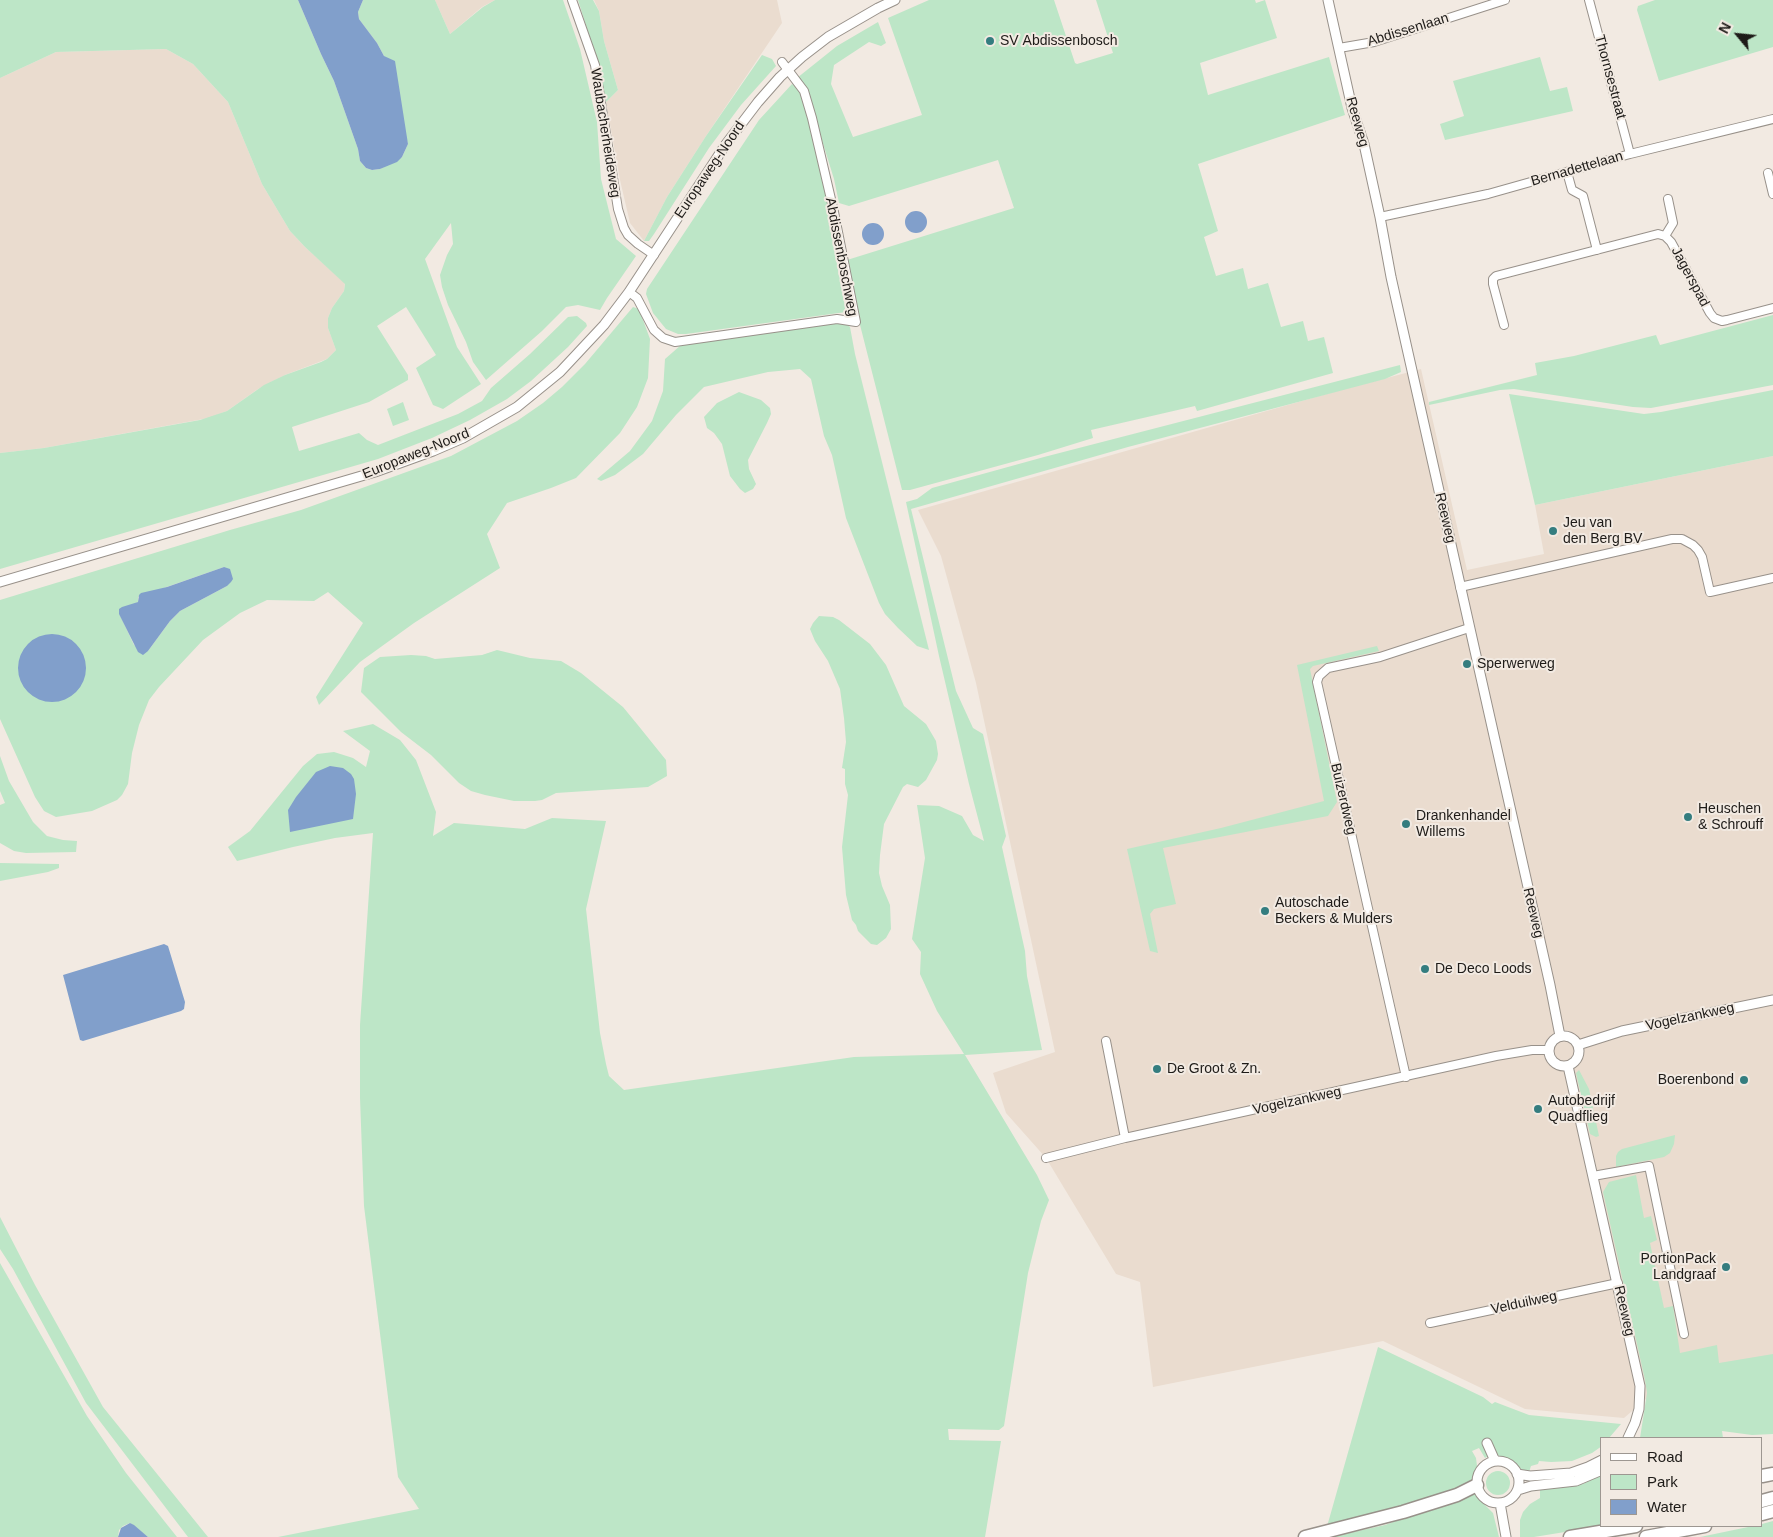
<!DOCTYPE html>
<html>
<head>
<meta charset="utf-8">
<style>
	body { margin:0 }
	#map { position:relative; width:1773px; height:1537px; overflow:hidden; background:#f2eae2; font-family:Helvetica,sans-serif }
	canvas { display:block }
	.legend { position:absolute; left:1600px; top:1437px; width:162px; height:90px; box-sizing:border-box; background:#f2eae2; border:1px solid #9d9791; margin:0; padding:6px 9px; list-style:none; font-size:15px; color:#1e1b18 }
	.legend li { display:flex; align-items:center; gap:10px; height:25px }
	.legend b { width:25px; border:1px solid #9d9791 }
	.north { position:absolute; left:1713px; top:10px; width:50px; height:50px; -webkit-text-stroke:4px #f2eae2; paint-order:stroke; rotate:298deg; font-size:14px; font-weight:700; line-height:20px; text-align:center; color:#1e1b18 }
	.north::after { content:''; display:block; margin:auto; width:18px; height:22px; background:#1e1b18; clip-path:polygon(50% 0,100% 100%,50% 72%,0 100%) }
</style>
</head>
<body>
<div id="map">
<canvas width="1773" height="1537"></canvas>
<ul class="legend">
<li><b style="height:6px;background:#fff"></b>Road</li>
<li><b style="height:14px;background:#bde6c7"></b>Park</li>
<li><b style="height:14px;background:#819fcb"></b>Water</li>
</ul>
<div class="north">N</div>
</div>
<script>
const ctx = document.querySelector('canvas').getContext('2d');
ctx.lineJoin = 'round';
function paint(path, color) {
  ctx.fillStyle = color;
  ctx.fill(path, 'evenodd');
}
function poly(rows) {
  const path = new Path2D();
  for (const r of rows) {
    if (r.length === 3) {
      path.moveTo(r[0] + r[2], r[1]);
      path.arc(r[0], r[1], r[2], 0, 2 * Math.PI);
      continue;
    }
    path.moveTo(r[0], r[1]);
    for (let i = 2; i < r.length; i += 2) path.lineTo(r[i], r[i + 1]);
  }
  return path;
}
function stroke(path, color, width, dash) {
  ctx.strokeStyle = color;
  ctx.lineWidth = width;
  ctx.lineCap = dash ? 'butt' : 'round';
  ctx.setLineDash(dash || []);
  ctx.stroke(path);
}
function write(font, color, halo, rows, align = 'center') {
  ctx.font = font + ' Helvetica,sans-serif';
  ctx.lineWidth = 4;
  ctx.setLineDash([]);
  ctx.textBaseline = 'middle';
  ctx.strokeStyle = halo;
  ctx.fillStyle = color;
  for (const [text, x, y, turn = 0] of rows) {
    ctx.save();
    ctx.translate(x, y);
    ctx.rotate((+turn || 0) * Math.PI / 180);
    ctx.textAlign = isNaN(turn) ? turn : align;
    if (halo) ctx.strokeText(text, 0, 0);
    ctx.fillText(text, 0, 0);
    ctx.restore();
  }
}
const built = poly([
	[435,0,495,0,482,7,450,34],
	[594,0,777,0,782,23,706,136,667,197,644,241,630,223,620,180,606,102,618,90,604,41,599,11],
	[166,49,193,64,228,102,262,184,290,231,305,247,345,283,344,291,332,308,328,318,328,328,336,350,327,359,285,375,258,389,227,411,209,418,44,448,0,453,0,78,56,52],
	[1421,369,1467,570,1544,554,1535,505,1773,456,1773,1364,1660,1387,1624,1418,1525,1409,1383,1341,1153,1387,1140,1282,1116,1274,1046,1158,1006,1113,993,1073,1055,1052,976,683,941,556,918,510,1337,391]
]);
const green = poly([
	[0,0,298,0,321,54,334,81,358,149,360,161,366,168,372,170,380,169,402,157,408,144,384,56,377,43,359,19,358,12,363,0,435,0,450,34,483,7,495,0,563,0,580,49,597,122,601,179,616,239,636,256,607,298,600,310,578,305,566,307,542,331,486,380,473,362,466,342,448,305,442,287,440,275,447,255,453,244,451,223,425,259,457,347,481,384,443,409,433,405,416,368,436,355,406,307,377,326,408,375,408,380,369,402,292,427,299,451,359,433,367,440,378,445,458,414,482,401,491,388,530,354,568,317,577,316,586,323,587,326,568,347,531,381,507,399,470,420,432,438,378,459,0,569,0,453,44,448,200,420,227,411,264,385,285,375,321,362,327,359,336,350,328,328,328,318,332,308,344,291,345,284,305,247,290,231,262,184,228,102,193,64,166,49,56,52,0,78],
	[578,0,593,0,599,11,604,41,618,90,606,102,599,67],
	[929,0,1054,0,1075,63,1077,64,1113,53,1096,0,1255,0,1256,3,1265,0,1277,38,1200,63,1208,95,1329,57,1345,115,1198,164,1218,231,1204,237,1216,276,1243,268,1248,289,1268,283,1281,327,1303,321,1308,341,1324,337,1333,373,1197,411,1195,406,1091,430,1093,438,1038,455,910,490,902,490,858,317,847,260,1014,208,998,160,849,206,839,203,834,179,807,92,797,78,837,46,878,22,886,43,881,46,869,42,834,65,831,84,853,137,922,115,888,18],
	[1655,0,1773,0,1773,47,1659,81,1637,10,1638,6],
	[762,55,772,59,776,66,741,105,709,148,654,234,649,241,644,241,667,197,706,136],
	[1540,57,1550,91,1567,87,1573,111,1445,140,1440,124,1464,116,1453,81],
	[792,84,797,87,804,98,830,208,829,222,846,312,686,334,678,334,666,329,653,313,646,294,647,289,759,120],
	[633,307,639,309,650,339,648,378,637,407,620,433,576,478,551,488,507,503,487,534,500,568,414,623,360,662,319,705,316,697,363,623,328,592,314,601,267,600,240,613,203,640,159,687,149,700,139,725,132,753,128,784,122,795,117,800,92,811,56,817,44,811,35,797,0,719,0,600,230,530,301,510,451,456,517,421,543,403,562,387,585,364],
	[224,567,227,586,180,611,170,621,148,651,134,645,119,613,138,602,138,597],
	[1773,315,1773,385,1651,408,1633,407,1514,389,1500,390,1429,405,1429,402,1537,375,1535,363,1574,356,1656,335,1660,345],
	[836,322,846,324,850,327,855,354,929,650,917,646,898,628,885,614,879,603,846,518,832,455,824,436,811,379,800,369,768,372,704,387,676,415,643,454,615,475,601,481,597,479,630,451,652,421,663,391,665,359,681,345],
	[1400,365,1401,372,1385,379,1128,447,911,509,956,691,973,728,983,734,1006,836,1002,847,1025,951,1027,976,1042,1050,965,1055,1037,1175,1049,1200,1041,1221,1028,1273,1004,1426,999,1430,948,1429,949,1440,1001,1441,985,1537,278,1537,419,1509,398,1477,364,1206,360,1098,360,1025,373,833,335,838,293,847,237,861,228,847,250,831,303,766,317,754,334,752,353,758,366,767,370,751,343,731,373,724,400,740,416,760,436,812,433,836,454,823,525,829,552,818,606,821,586,909,600,1033,606,1064,609,1076,624,1090,854,1057,964,1054,937,1011,920,974,921,952,912,939,925,858,917,805,939,806,962,816,973,835,984,841,969,784,939,656,906,502,917,499,932,488,1044,457],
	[1773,390,1773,456,1535,505,1509,394,1644,414,1661,412],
	[739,392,761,400,770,408,771,414,767,423,748,460,749,469,756,484,753,489,745,493,740,489,730,476,722,444,714,433,707,428,704,417,717,403],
	[403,402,409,420,393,426,387,409],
	[819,616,833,617,839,620,870,644,886,665,904,706,926,724,936,741,938,754,937,760,926,780,918,787,907,784,903,787,884,824,880,855,879,873,882,886,890,905,891,929,886,938,877,945,871,944,858,931,856,925,852,920,846,895,842,847,848,795,845,784,845,769,842,768,846,742,844,718,840,689,828,661,815,641,810,629,813,623],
	[1377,646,1379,651,1313,666,1310,669,1337,802,1328,816,1163,848,1176,904,1154,909,1150,914,1158,953,1150,951,1127,849,1221,828,1324,801,1297,665],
	[497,650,530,658,561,661,581,673,623,707,637,724,666,760,667,776,648,787,556,793,542,800,535,801,514,801,485,795,471,791,459,783,431,755,401,732,361,692,364,668,380,657,411,655,426,656,435,659,482,655],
	[0,756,9,781,33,822,47,836,63,840,77,841,76,852,26,853,14,851,0,843,0,805,5,803,0,791],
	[0,863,59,864,59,868,48,872,0,881],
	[1579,1070,1589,1089,1599,1136,1596,1137,1590,1134,1576,1073],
	[1675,1135,1674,1144,1670,1153,1664,1157,1616,1167,1616,1156,1618,1152,1622,1149],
	[1636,1175,1644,1218,1651,1216,1657,1240,1650,1243,1664,1308,1673,1306,1680,1353,1717,1345,1719,1363,1773,1354,1773,1434,1752,1435,1722,1431,1723,1438,1640,1438,1647,1393,1645,1380,1603,1192,1609,1182],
	[0,1217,35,1285,103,1407,208,1537,188,1537,86,1403,13,1269,0,1249],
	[0,1263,87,1416,126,1473,177,1537,148,1537,130,1523,123,1526,119,1530,118,1537,0,1537],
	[1378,1347,1483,1397,1492,1404,1495,1402,1529,1415,1621,1424,1609,1438,1602,1438,1602,1446,1592,1453,1572,1461,1551,1462,1539,1461,1538,1464,1531,1466,1529,1472,1521,1469,1508,1460,1499,1456,1494,1450,1488,1456,1485,1458,1479,1448,1472,1451,1476,1458,1477,1466,1472,1480,1466,1486,1326,1530],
	[1498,1483,12],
	[1602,1474,1602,1526,1534,1537,1520,1537,1520,1520,1523,1512,1530,1504,1540,1498,1540,1488,1583,1484],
	[1475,1492,1478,1498,1493,1513,1499,1537,1331,1537,1385,1525],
	[1773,1521,1773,1537,1700,1537,1753,1526,1762,1526,1762,1524]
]);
const water = poly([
	[298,0,363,0,358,12,359,19,377,43,384,56,395,61,408,144,402,157,397,162,380,169,372,170,366,168,360,161,358,149,334,81,321,54],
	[916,222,11],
	[873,234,11],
	[224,567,230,569,233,579,231,582,227,586,180,611,170,621,148,651,143,655,138,652,119,614,119,609,122,607,138,602,139,595,141,593,167,587],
	[52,668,34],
	[330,766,343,768,351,774,354,779,356,794,353,819,290,832,288,810,296,797,316,772],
	[164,944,168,946,185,1002,184,1009,181,1011,83,1041,80,1040,63,975],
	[130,1523,134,1525,148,1537,118,1537,121,1528]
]);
const minor = poly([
	[572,0,595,65,618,209,624,228,628,235,638,244,654,255],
	[1589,0,1630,154],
	[1339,48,1374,42,1505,0],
	[1567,172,1572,190,1583,196,1597,250],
	[1768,173,1773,194],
	[1380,217,1488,194,1630,154,1773,119],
	[1665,236,1673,223,1668,199],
	[629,292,637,298,654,330,663,338,675,342,837,319,856,322,834,212,812,118,804,91,782,62],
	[1504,325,1493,284,1493,279,1496,276,1658,234,1665,236,1671,242,1710,313,1714,318,1722,321,1727,320,1773,308],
	[1460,587,1672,539,1682,539,1693,545,1698,550,1702,557,1710,592,1773,578],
	[1106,1041,1125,1138],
	[1406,1077,1317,682,1319,676,1328,668,1380,657,1469,628],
	[1046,1158,1125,1138,1496,1056,1532,1050,1549,1050],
	[1593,1176,1649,1166,1684,1334],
	[1430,1323,1618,1283]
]);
const tertiary = poly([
	[1328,0,1352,108,1364,144,1380,217,1391,277,1550,985,1560,1036],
	[0,582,375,472,433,451,463,438,517,407,560,372,604,325,629,292,726,144,758,102,780,77,802,57,828,37,878,8,895,0],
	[1564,1051,15],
	[1578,1045,1622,1031,1773,1000],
	[1568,1066,1640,1386,1639,1409,1635,1423,1628,1438],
	[1487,1443,1495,1461],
	[1498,1482,21],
	[1517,1474,1530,1476,1571,1473,1588,1467,1602,1460],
	[1518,1490,1531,1486,1576,1481,1602,1470],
	[1500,1503,1506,1537]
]);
const trunk = poly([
	[1762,1476,1773,1474],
	[1762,1501,1773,1498],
	[1762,1514,1773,1511],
	[1305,1537,1403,1512,1457,1495,1477,1485],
	[1570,1537,1636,1526],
	[1646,1537,1705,1526]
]);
const markers = [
	[990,41,5,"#347d7f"],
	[1553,531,5,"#347d7f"],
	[1467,664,5,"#347d7f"],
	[1688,817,5,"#347d7f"],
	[1406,824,5,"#347d7f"],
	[1265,911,5,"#347d7f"],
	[1425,969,5,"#347d7f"],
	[1157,1069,5,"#347d7f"],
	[1744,1080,5,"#347d7f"],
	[1538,1109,5,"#347d7f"],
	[1726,1267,5,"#347d7f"]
];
const streetNames = [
	["Abdissenlaan",1408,30,-17],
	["Thornsestraat",1610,77,75],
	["Reeweg",1357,122,74],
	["Waubacherheideweg",605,133,81],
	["Bernadettelaan",1577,169,-16],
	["Europaweg-Noord",710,170,-56],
	["Abdissenboschweg",841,257,79],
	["Jagerspad",1690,277,62],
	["Europaweg-Noord",416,454,-22],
	["Reeweg",1445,518,77],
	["Buizerdweg",1343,799,77],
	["Reeweg",1533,913,77],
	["Vogelzankweg",1690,1017,-12],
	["Vogelzankweg",1297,1101,-12],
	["Velduilweg",1524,1303,-12],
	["Reeweg",1624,1311,77]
];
const poiNames = [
	["SV Abdissenbosch",1000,41],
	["Jeu van",1563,523],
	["den Berg BV",1563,539],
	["Sperwerweg",1477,664],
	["Heuschen",1698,809],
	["& Schrouff",1698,825],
	["Drankenhandel",1416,816],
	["Willems",1416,832],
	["Autoschade",1275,903],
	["Beckers & Mulders",1275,919],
	["De Deco Loods",1435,969],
	["De Groot & Zn.",1167,1069],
	["Boerenbond",1734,1080,"right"],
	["Autobedrijf",1548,1101],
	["Quadflieg",1548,1117],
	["PortionPack",1716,1259,"right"],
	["Landgraaf",1716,1275,"right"]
];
paint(built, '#eadccf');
paint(green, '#bde6c7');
paint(water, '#819fcb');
stroke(minor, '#98918a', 10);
stroke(tertiary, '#98918a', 11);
stroke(trunk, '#98918a', 15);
stroke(minor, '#fff', 8);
stroke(tertiary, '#fff', 9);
stroke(trunk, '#fff', 12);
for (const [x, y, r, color] of markers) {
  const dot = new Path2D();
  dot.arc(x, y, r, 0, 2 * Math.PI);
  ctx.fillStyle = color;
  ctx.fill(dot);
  stroke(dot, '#f2eae2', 2);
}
write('14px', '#1e1b18', '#f2eae2', streetNames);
write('14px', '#1e1b18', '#f2eae2', poiNames, 'left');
</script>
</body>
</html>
